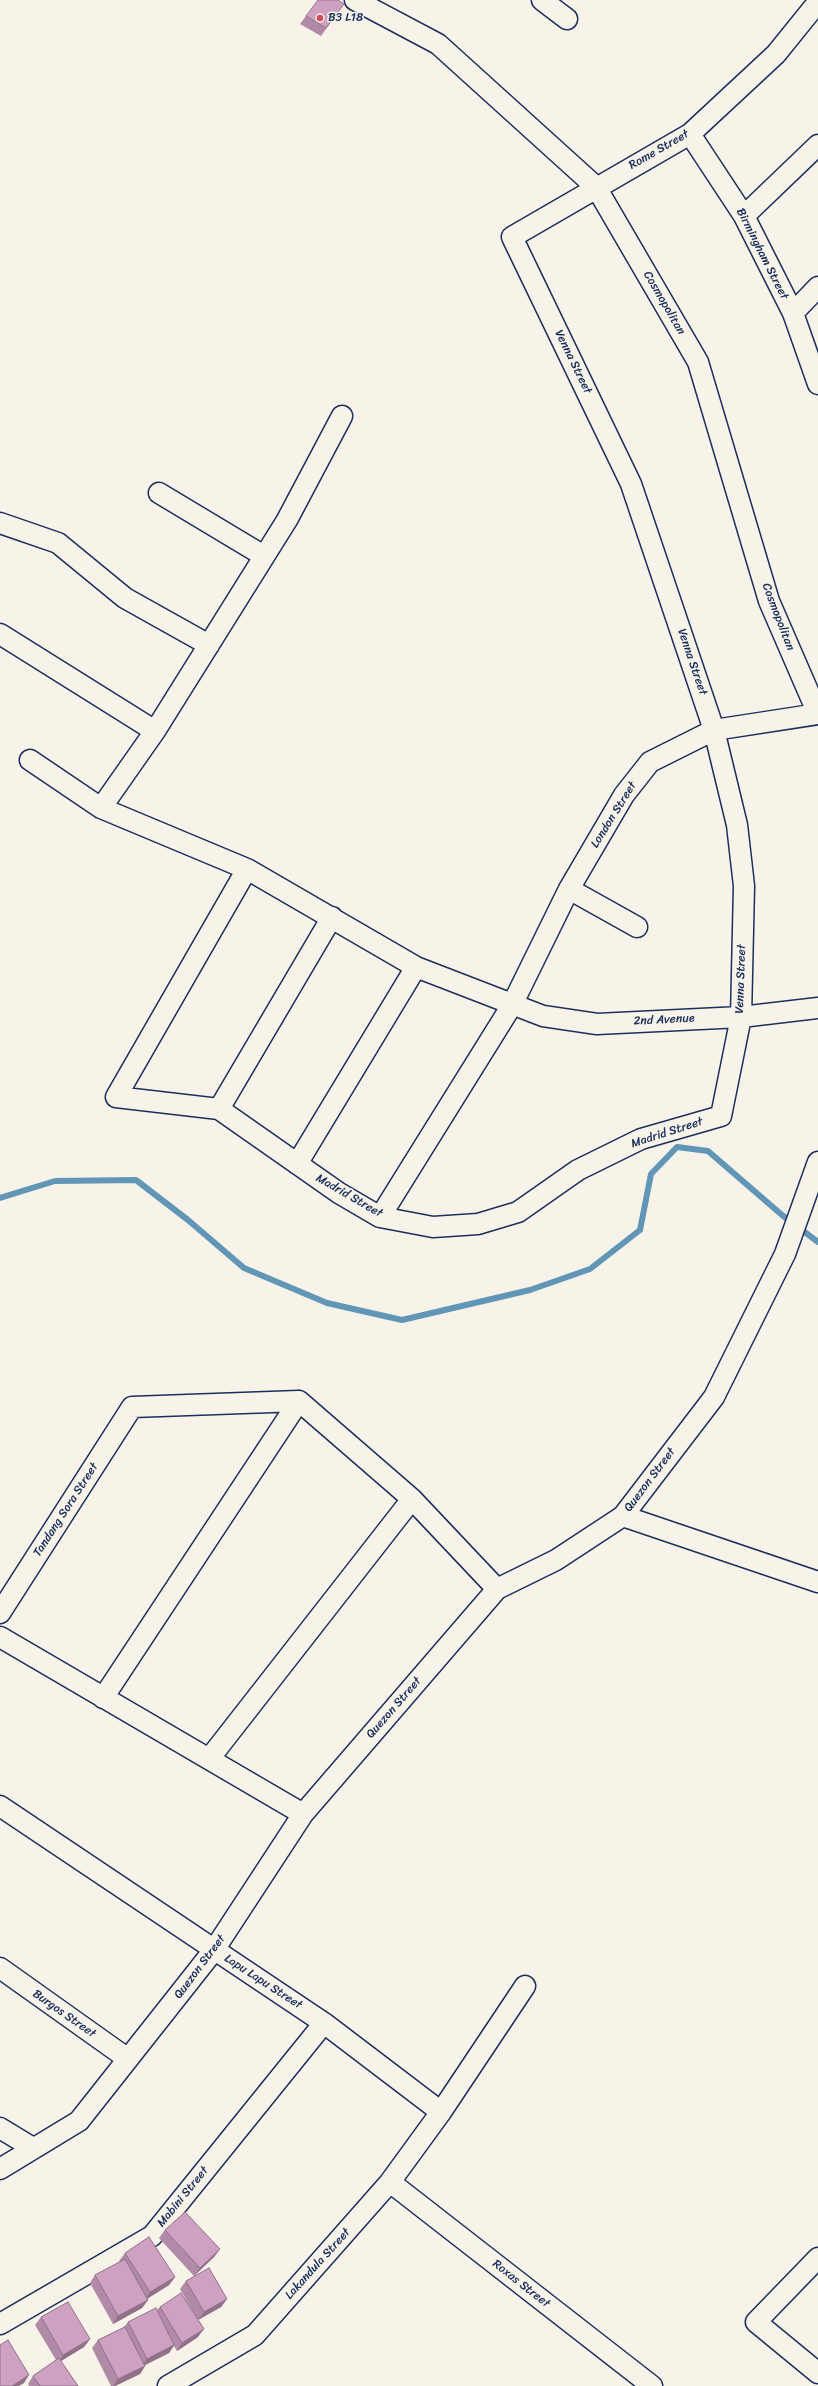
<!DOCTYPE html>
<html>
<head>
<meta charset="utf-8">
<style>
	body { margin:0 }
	canvas { display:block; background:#f7f3e8 }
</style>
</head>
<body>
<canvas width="818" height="2386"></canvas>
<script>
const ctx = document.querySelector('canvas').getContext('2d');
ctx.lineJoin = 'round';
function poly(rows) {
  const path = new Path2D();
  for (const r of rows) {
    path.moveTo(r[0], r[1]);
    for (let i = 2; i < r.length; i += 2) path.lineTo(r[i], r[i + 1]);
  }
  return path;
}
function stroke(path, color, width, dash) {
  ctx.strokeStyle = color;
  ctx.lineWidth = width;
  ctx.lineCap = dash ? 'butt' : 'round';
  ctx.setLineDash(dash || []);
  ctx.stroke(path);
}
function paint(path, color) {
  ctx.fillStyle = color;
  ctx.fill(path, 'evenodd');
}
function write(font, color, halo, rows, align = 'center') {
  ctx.font = font + ' Sriracha,sans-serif';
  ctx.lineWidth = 3;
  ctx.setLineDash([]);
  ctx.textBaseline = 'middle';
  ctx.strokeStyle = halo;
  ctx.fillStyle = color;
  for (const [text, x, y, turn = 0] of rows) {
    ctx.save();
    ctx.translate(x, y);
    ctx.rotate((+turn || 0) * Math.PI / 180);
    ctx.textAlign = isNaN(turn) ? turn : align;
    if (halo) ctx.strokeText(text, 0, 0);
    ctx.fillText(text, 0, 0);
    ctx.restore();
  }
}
const stream = poly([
	[0,1198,55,1181,136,1180,188,1220,244,1268,327,1303,402,1320,530,1290,590,1269,640,1230,651,1174,677,1147,708,1151,782,1215,818,1242]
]);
const minor = poly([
	[355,0,438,44,596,187,698,362,769,601,818,714,714,730,650,762,624,795,569,889,512,1005,380,1217],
	[542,0,567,19],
	[690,134,744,216,793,313,818,384],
	[744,216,818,145],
	[793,313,818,287],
	[342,416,287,520,155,731,101,808,247,869,416,967,543,1016,597,1024,741,1017,818,1008],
	[159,493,264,556],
	[0,523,58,543,125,598,209,645],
	[0,634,155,731],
	[30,760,101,808],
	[247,869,116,1097,219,1109,339,1193,380,1217,433,1227,478,1224,518,1212,578,1170,641,1139,721,1116,741,1017,744,886,737,825,714,730,631,484,512,237,690,134,776,54,818,2],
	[569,889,637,927],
	[219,1109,332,917],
	[297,1164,416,967],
	[623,1516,818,1582],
	[0,1613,132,1407,299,1401,412,1499,497,1589],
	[0,1637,303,1814],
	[103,1698,299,1401],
	[209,1759,412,1499],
	[0,1806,324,2023,441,2112],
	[0,1968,128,2059],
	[0,2128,33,2148],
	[0,2169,79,2121,214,1950,303,1814,497,1589,556,1560,623,1516,714,1397,785,1254,818,1162],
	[390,2182,652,2386],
	[818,2258,756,2322,818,2373],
	[0,2324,152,2236,324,2023],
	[168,2386,255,2335,390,2182,441,2112,525,1986]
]);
const wall = poly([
	[339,11,321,36,300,24,306,16],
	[165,2230,220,2249,214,2257,194,2276,159,2238],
	[125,2253,175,2277,169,2285,147,2299,148,2300,142,2308,113,2324,90,2283,95,2275,120,2262,119,2261],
	[186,2281,227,2299,221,2307,198,2320,180,2289],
	[160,2307,198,2337,177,2351,174,2346,169,2353,145,2365,145,2366,140,2374,115,2386,111,2386,92,2348,98,2340,124,2327,128,2322,157,2310],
	[41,2317,90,2339,84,2347,60,2361,78,2386,29,2386,28,2384,33,2376,56,2360,35,2325]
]);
const shadedWall = poly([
	[220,2249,214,2257,194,2276,200,2268],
	[175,2277,169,2285,145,2300,150,2292],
	[227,2299,221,2307,198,2320,204,2312],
	[148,2300,142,2308,113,2324,118,2316],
	[204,2329,198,2337,177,2351,182,2343],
	[90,2339,84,2347,58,2363,63,2355],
	[174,2345,169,2353,141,2367,147,2359],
	[145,2366,140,2374,115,2386,113,2386,118,2379],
	[29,2375,24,2383,19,2386,12,2386]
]);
const building = poly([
	[318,0,338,0,344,4,326,28,306,16,318,0],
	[185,2212,220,2249,200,2268,165,2230,185,2212],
	[149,2237,175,2277,150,2292,125,2253,149,2237],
	[125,2259,148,2300,118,2316,95,2275,125,2259],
	[209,2268,227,2299,204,2312,186,2281,209,2268],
	[181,2293,204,2329,182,2343,160,2307,181,2293],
	[68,2302,90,2339,63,2355,41,2317,68,2302],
	[156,2308,174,2345,147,2359,128,2322,156,2308],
	[125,2327,145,2366,118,2379,98,2340,125,2327],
	[8,2340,29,2375,12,2386,0,2386,0,2345,8,2340],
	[59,2358,78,2386,40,2386,33,2376,59,2358]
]);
const markers = [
	[320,18,4,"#d1495b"]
];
const poiNames = [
	["B3 L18",328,18]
];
const streetNames = [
	["Rome Street",659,150,-30],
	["Birmingham Street",762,254,63],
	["Cosmopolitan",664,303,60],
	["Venna Street",573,362,64],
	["Cosmopolitan",778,617,69],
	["Venna Street",692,662,71],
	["London Street",614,815,-58],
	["Venna Street",741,979,-88],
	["2nd Avenue",664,1020,-3],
	["Madrid Street",667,1133,-18],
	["Madrid Street",349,1196,30],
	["Quezon Street",650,1480,-53],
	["Tandang Sora Street",66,1510,-57],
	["Quezon Street",394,1708,-49],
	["Quezon Street",200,1967,-53],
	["Lapu Lapu Street",263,1982,33],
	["Burgos Street",64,2014,35],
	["Mabini Street",183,2197,-51],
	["Lakandula Street",318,2264,-48],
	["Roxas Street",521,2284,38]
];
stroke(stream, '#6196b6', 6);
stroke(minor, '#1b2f5e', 23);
stroke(minor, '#f7f3e8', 20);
paint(wall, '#b18aa8');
paint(shadedWall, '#907188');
paint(building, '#cea1c3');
stroke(building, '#907188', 1);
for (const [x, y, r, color] of markers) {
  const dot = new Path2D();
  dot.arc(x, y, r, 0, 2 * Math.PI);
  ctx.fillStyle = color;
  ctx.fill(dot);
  stroke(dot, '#f7f3e8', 1.5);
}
write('12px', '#1b2f5e', '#f7f3e8', poiNames, 'left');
write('12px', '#1b2f5e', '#f7f3e8', streetNames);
</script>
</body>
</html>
